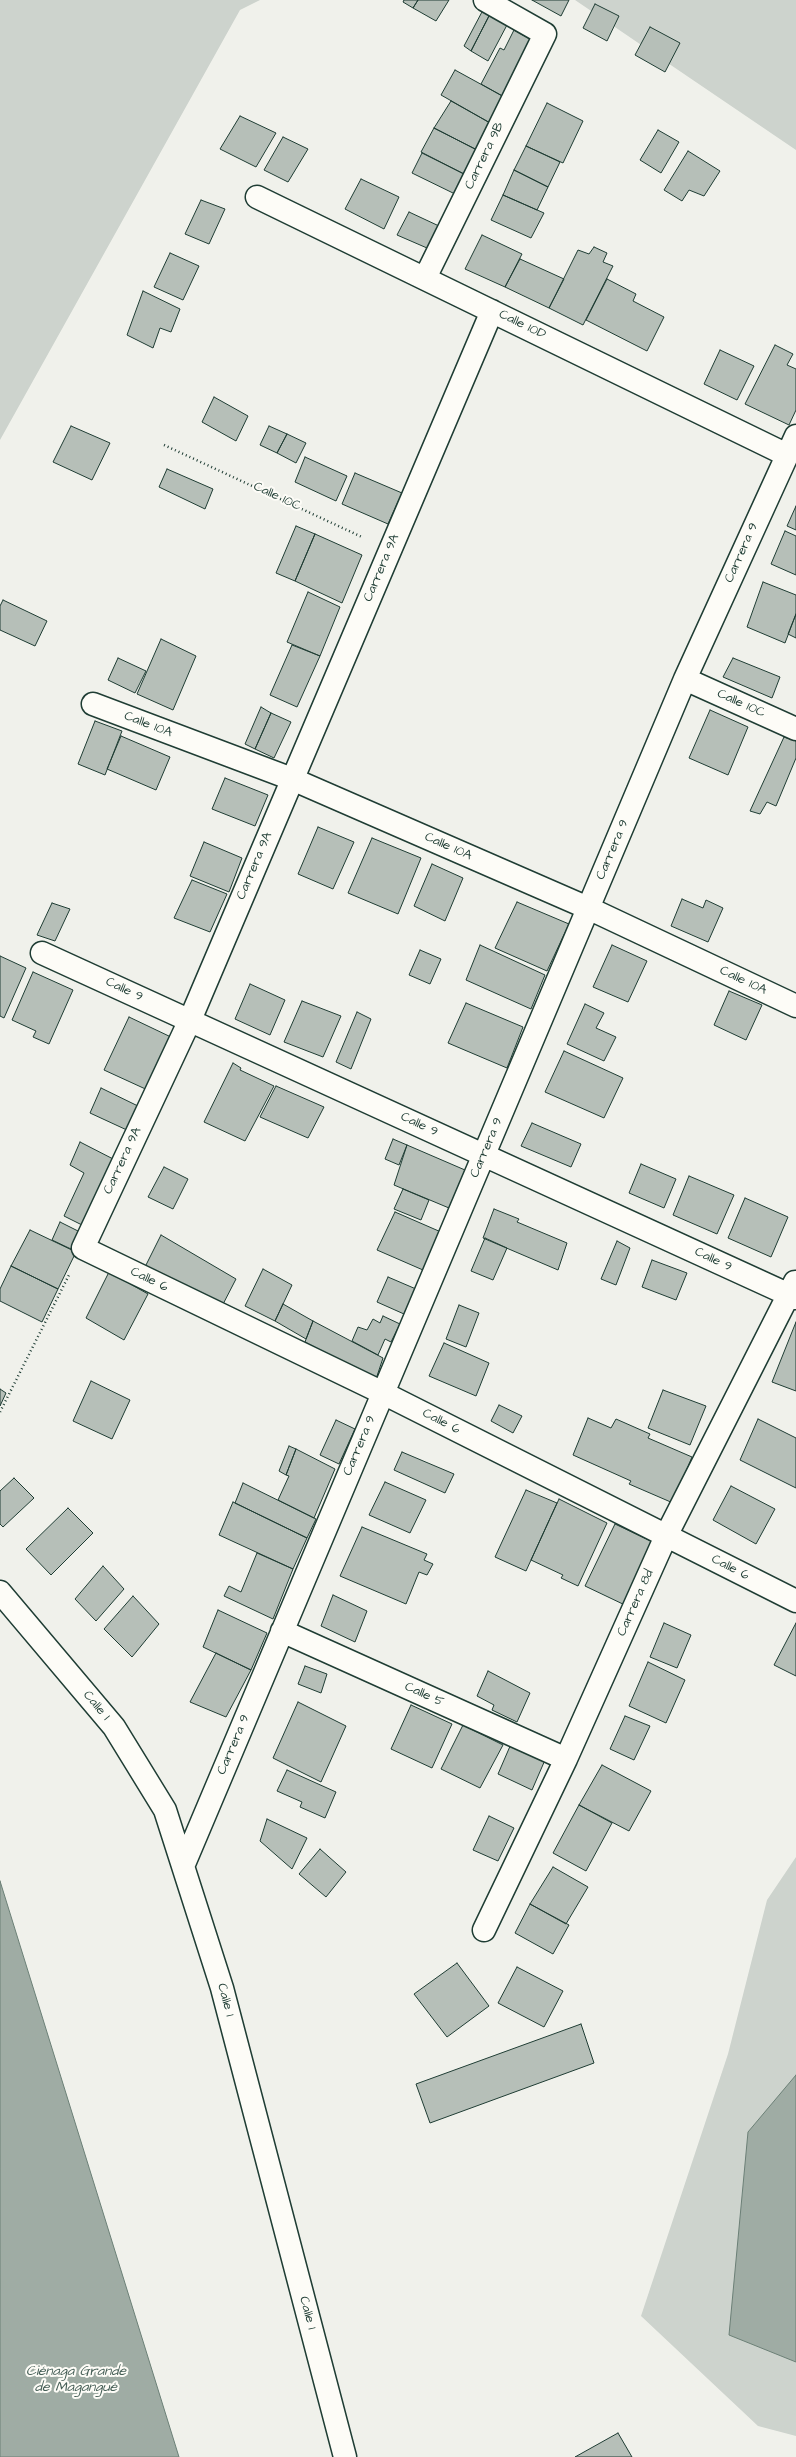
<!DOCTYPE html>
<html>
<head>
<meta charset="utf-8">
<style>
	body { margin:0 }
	canvas { display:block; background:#f0f1eb }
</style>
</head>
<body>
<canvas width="796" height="2457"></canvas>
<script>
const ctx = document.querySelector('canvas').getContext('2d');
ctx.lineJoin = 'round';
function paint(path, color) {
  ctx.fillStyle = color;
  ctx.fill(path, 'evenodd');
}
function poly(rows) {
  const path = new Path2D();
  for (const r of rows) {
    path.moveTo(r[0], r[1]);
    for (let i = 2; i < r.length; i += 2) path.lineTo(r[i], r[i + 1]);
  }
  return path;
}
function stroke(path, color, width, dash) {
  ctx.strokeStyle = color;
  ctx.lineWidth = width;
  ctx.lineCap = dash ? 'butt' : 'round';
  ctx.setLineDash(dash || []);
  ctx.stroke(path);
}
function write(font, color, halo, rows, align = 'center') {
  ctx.font = font + ' "Architects Daughter",sans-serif';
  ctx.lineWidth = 4;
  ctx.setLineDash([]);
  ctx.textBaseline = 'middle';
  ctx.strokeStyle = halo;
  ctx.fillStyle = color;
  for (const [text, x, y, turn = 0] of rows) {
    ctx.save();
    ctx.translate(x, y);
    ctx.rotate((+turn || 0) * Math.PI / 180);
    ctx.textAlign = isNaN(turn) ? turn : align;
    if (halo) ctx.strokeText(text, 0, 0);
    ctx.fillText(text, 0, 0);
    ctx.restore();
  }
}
const green = poly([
	[0,0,260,0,240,10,0,440],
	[575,0,796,0,796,150],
	[796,1857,796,2436,758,2426,641,2316,728,2054,767,1900]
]);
const water = poly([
	[0,1881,179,2457,0,2457,0,1881],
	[796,2075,796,2362,729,2335,748,2132,796,2075]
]);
const building = poly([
	[404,0,418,0,413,8,403,2,404,0],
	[418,0,449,0,436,21,413,8,418,0],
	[532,0,569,0,561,16,532,0],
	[595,4,619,16,607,41,583,28,595,4],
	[483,10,490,14,471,51,464,46,483,10],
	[490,14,507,25,488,61,471,51,490,14],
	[650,27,680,43,665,72,635,55,650,27],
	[514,30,535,42,506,98,481,84,500,48,504,50,514,30],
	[455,70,506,98,492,124,441,95,455,70],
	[451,101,492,124,479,151,434,128,451,101],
	[547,103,583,121,563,163,526,146,547,103],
	[240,116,276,133,256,167,220,149,240,116],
	[434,128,479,151,466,175,421,152,434,128],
	[658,130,679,142,661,173,640,160,658,130],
	[283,137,308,149,288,182,264,170,283,137],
	[526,146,560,162,548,187,514,170,526,146],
	[688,151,720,171,704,196,689,190,682,201,664,190,688,151],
	[422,153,466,175,455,194,412,173,422,153],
	[514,170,548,187,537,210,503,195,514,170],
	[361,179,399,197,384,229,345,209,361,179],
	[503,195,544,213,531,238,491,220,503,195],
	[201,200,225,209,209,244,185,234,201,200],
	[409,212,439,226,427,248,397,235,409,212],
	[482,235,522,254,505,287,465,269,482,235],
	[594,247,607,253,603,262,613,266,583,325,549,308,578,250,589,254,594,247],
	[170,253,199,266,183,300,154,287,170,253],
	[520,259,564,279,549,308,505,287,520,259],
	[607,279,636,294,633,301,664,317,647,351,586,320,607,279],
	[143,291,180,309,171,332,160,328,153,348,127,335,143,291],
	[775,345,793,354,787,365,796,369,796,410,789,425,745,404,775,345],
	[720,350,754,366,737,400,704,384,720,350],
	[214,397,248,416,236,441,202,422,214,397],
	[71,426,110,443,92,480,53,462,71,426],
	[269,426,287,434,277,453,260,445,269,426],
	[287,434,306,443,296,463,277,453,287,434],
	[305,457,347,476,336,501,295,482,305,457],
	[167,469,213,489,205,509,159,487,167,469],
	[355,473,402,493,388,524,342,504,355,473],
	[796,506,796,530,787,526,796,506],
	[296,526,315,534,295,581,276,573,296,526],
	[785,531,796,536,796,575,771,564,785,531],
	[315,534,362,555,342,603,295,581,315,534],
	[763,582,796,595,796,614,785,643,747,627,763,582],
	[308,592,340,607,320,656,287,642,308,592],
	[3,600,47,621,35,646,0,630,0,606,3,600],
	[796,614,796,638,788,634,796,614],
	[161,639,196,656,173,710,137,694,161,639],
	[292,645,320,656,297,707,270,695,292,645],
	[118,658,146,671,135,693,108,680,118,658],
	[733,658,780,677,772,698,723,677,733,658],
	[261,707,271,713,255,749,245,744,261,707],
	[710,710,748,727,728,775,689,758,710,710],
	[271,713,291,722,274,758,255,749,271,713],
	[95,721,122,731,105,775,78,764,95,721],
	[121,736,170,757,156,790,107,769,121,736],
	[784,737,796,741,796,758,776,806,767,802,760,814,750,811,784,737],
	[225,778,268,795,255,826,212,809,225,778],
	[318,827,354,842,333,889,298,874,318,827],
	[372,838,421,858,398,914,348,893,372,838],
	[204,842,242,858,229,892,190,876,204,842],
	[432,864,463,878,445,921,414,906,432,864],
	[192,880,227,894,210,932,174,918,192,880],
	[682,899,703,908,706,900,723,908,708,942,671,926,682,899],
	[517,902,569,924,547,971,495,948,517,902],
	[52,903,70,909,55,941,37,935,52,903],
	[480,945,545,975,531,1009,466,980,480,945],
	[612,945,647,961,628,1002,593,987,612,945],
	[420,950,441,959,430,984,409,975,420,950],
	[0,956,26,968,4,1018,0,1016,0,956],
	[33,972,73,990,49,1044,33,1037,36,1031,12,1020,33,972],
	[250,984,285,1000,270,1035,235,1019,250,984],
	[729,991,762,1005,746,1040,714,1025,729,991],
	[302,1001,341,1016,323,1057,284,1042,302,1001],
	[466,1003,523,1027,507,1068,448,1043,466,1003],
	[585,1004,604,1013,596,1028,616,1037,604,1061,567,1044,585,1004],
	[357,1012,371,1019,351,1069,336,1062,357,1012],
	[129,1017,173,1038,152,1092,104,1070,129,1017],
	[564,1051,623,1078,604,1118,545,1092,564,1051],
	[233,1063,241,1068,240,1070,274,1086,245,1141,204,1122,233,1063],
	[276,1086,324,1107,308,1138,260,1117,276,1086],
	[101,1088,140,1107,129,1131,90,1113,101,1088],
	[532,1123,581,1144,571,1167,521,1146,532,1123],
	[393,1139,407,1145,399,1165,385,1159,393,1139],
	[80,1142,119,1162,88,1228,64,1216,84,1173,70,1165,80,1142],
	[407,1145,465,1170,449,1208,394,1185,407,1145],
	[641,1164,676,1179,664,1208,629,1193,641,1164],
	[164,1167,188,1179,173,1209,148,1197,164,1167],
	[689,1176,734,1195,717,1234,673,1215,689,1176],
	[403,1189,429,1200,421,1220,394,1209,403,1189],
	[745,1198,788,1217,771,1257,728,1238,745,1198],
	[494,1209,519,1219,517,1222,567,1243,558,1270,483,1238,494,1209],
	[395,1212,441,1232,423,1270,377,1250,395,1212],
	[60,1222,80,1232,71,1249,52,1240,60,1222],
	[30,1230,76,1252,58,1289,11,1266,30,1230],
	[161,1235,236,1279,220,1310,145,1267,161,1235],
	[485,1238,507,1248,493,1280,471,1271,485,1238],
	[617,1241,630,1248,616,1285,601,1279,617,1241],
	[652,1260,687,1273,676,1300,642,1287,652,1260],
	[11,1266,58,1289,42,1322,0,1301,0,1289,11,1266],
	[263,1269,292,1285,275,1321,245,1306,263,1269],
	[109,1272,148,1294,124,1340,86,1318,109,1272],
	[388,1277,416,1289,404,1314,377,1302,388,1277],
	[283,1304,313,1321,306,1339,275,1321,283,1304],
	[459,1305,479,1313,466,1347,446,1339,459,1305],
	[383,1316,400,1324,391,1342,385,1339,378,1355,352,1341,358,1327,367,1330,373,1319,380,1323,383,1316],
	[313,1321,383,1358,376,1379,305,1342,313,1321],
	[796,1322,796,1391,772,1382,796,1322],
	[444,1343,489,1363,476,1396,429,1376,444,1343],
	[91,1381,130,1400,112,1439,73,1421,91,1381],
	[0,1389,6,1393,0,1406,0,1389],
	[663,1390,706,1406,690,1445,648,1428,663,1390],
	[499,1405,522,1416,513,1433,491,1421,499,1405],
	[588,1418,611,1428,616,1419,650,1434,648,1438,692,1457,673,1503,629,1484,631,1481,573,1455,588,1418],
	[758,1419,796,1438,796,1488,740,1460,758,1419],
	[336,1420,355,1429,339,1464,320,1455,336,1420],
	[289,1446,296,1449,286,1475,279,1471,289,1446],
	[296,1449,335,1469,314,1518,278,1500,289,1476,286,1475,296,1449],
	[402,1452,454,1474,445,1493,394,1470,402,1452],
	[14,1478,34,1498,3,1527,0,1524,0,1491,14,1478],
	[385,1482,426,1500,410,1533,369,1515,385,1482],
	[243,1483,316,1519,307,1538,235,1503,243,1483],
	[731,1486,775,1509,756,1544,713,1520,731,1486],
	[526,1490,557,1503,526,1571,495,1557,526,1490],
	[559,1499,607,1523,578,1586,561,1578,563,1575,531,1560,559,1499],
	[233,1502,307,1538,293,1569,219,1535,233,1502],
	[68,1508,93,1533,51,1575,26,1549,68,1508],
	[615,1524,657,1544,627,1606,585,1586,615,1524],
	[362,1527,427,1554,424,1560,433,1564,427,1575,419,1572,406,1604,340,1576,362,1527],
	[257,1553,293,1569,273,1619,224,1596,229,1586,241,1592,257,1553],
	[103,1566,124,1589,96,1621,75,1599,103,1566],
	[333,1595,367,1611,355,1642,321,1626,333,1595],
	[133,1596,159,1624,132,1657,104,1629,133,1596],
	[218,1610,267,1633,251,1670,203,1647,218,1610],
	[664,1623,691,1635,677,1668,650,1657,664,1623],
	[796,1623,796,1676,774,1665,796,1623],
	[216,1653,251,1670,226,1717,190,1702,216,1653],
	[648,1662,685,1680,666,1723,629,1706,648,1662],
	[305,1666,327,1674,321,1693,298,1684,305,1666],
	[488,1671,530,1693,517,1722,492,1710,494,1705,477,1696,488,1671],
	[298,1702,346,1726,321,1782,273,1758,298,1702],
	[411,1705,452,1724,432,1768,391,1749,411,1705],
	[625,1716,650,1726,634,1760,610,1749,625,1716],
	[463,1725,503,1745,480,1788,441,1769,463,1725],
	[511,1744,545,1760,532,1790,498,1774,511,1744],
	[602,1765,651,1791,629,1831,579,1805,602,1765],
	[287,1770,336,1792,325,1818,300,1807,302,1802,277,1791,287,1770],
	[579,1805,612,1823,586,1871,553,1853,579,1805],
	[489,1816,514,1828,498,1861,473,1850,489,1816],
	[267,1819,307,1838,292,1869,260,1841,267,1819],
	[320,1849,346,1872,326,1897,299,1874,320,1849],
	[553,1867,588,1887,566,1924,530,1904,553,1867],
	[530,1904,569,1925,553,1954,515,1933,530,1904],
	[457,1963,489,2006,447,2037,414,1994,457,1963],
	[517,1967,563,1991,544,2027,498,2003,517,1967],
	[581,2024,594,2063,430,2123,416,2084,581,2024],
	[618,2433,632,2457,575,2457,618,2433]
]);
const path = poly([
	[164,445,362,537],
	[0,1412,69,1275]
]);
const minor = poly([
	[257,197,787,455],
	[425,278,545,34,485,0],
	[492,311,190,1020,83,1248,383,1393,796,1601],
	[685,679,796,729],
	[93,704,292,779,588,908,796,1006],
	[42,953,796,1298],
	[0,1592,114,1727,165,1810,222,1988,345,2457],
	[282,1631,566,1759],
	[184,1864,685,679,796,436],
	[484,1930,566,1759,666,1536,795,1282]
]);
const streetNames = [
	["Carrera 9B",485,156,-64],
	["Calle 10D",522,325,26],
	["Calle 10C",277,497,25],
	["Carrera 9",742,553,-66],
	["Carrera 9A",382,568,-67],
	["Calle 10C",741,704,24],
	["Calle 10A",148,725,21],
	["Calle 10A",448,847,24],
	["Carrera 9",613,850,-67],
	["Carrera 9A",255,866,-67],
	["Calle 10A",743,981,25],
	["Calle 9",124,990,25],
	["Calle 9",419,1125,25],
	["Carrera 9",487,1148,-67],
	["Carrera 9A",123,1161,-65],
	["Calle 9",713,1260,25],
	["Calle 6",149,1280,26],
	["Calle 6",441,1422,27],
	["Carrera 9",360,1446,-67],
	["Calle 6",730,1568,27],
	["Carrera 8d",636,1603,-66],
	["Calle 5",424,1695,24],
	["Calle 1",96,1706,50],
	["Carrera 9",234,1745,-67],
	["Calle 1",225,2000,75],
	["Calle 1",307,2313,75]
];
const waterNames = [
	["Ciénaga Grande",76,2372],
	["de Magangué",76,2388]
];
paint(green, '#cdd3cd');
paint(water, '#9faca4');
stroke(water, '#6c8077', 1);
paint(building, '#b6bfb8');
stroke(building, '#1f3d34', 1);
stroke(minor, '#1f3d34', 25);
stroke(path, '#1f3d34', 2.5, [1, 3]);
stroke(minor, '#fdfcf7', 22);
write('13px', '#1f3d34', '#fdfcf7', streetNames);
write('italic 14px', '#455e56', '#fdfcf7', waterNames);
</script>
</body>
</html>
